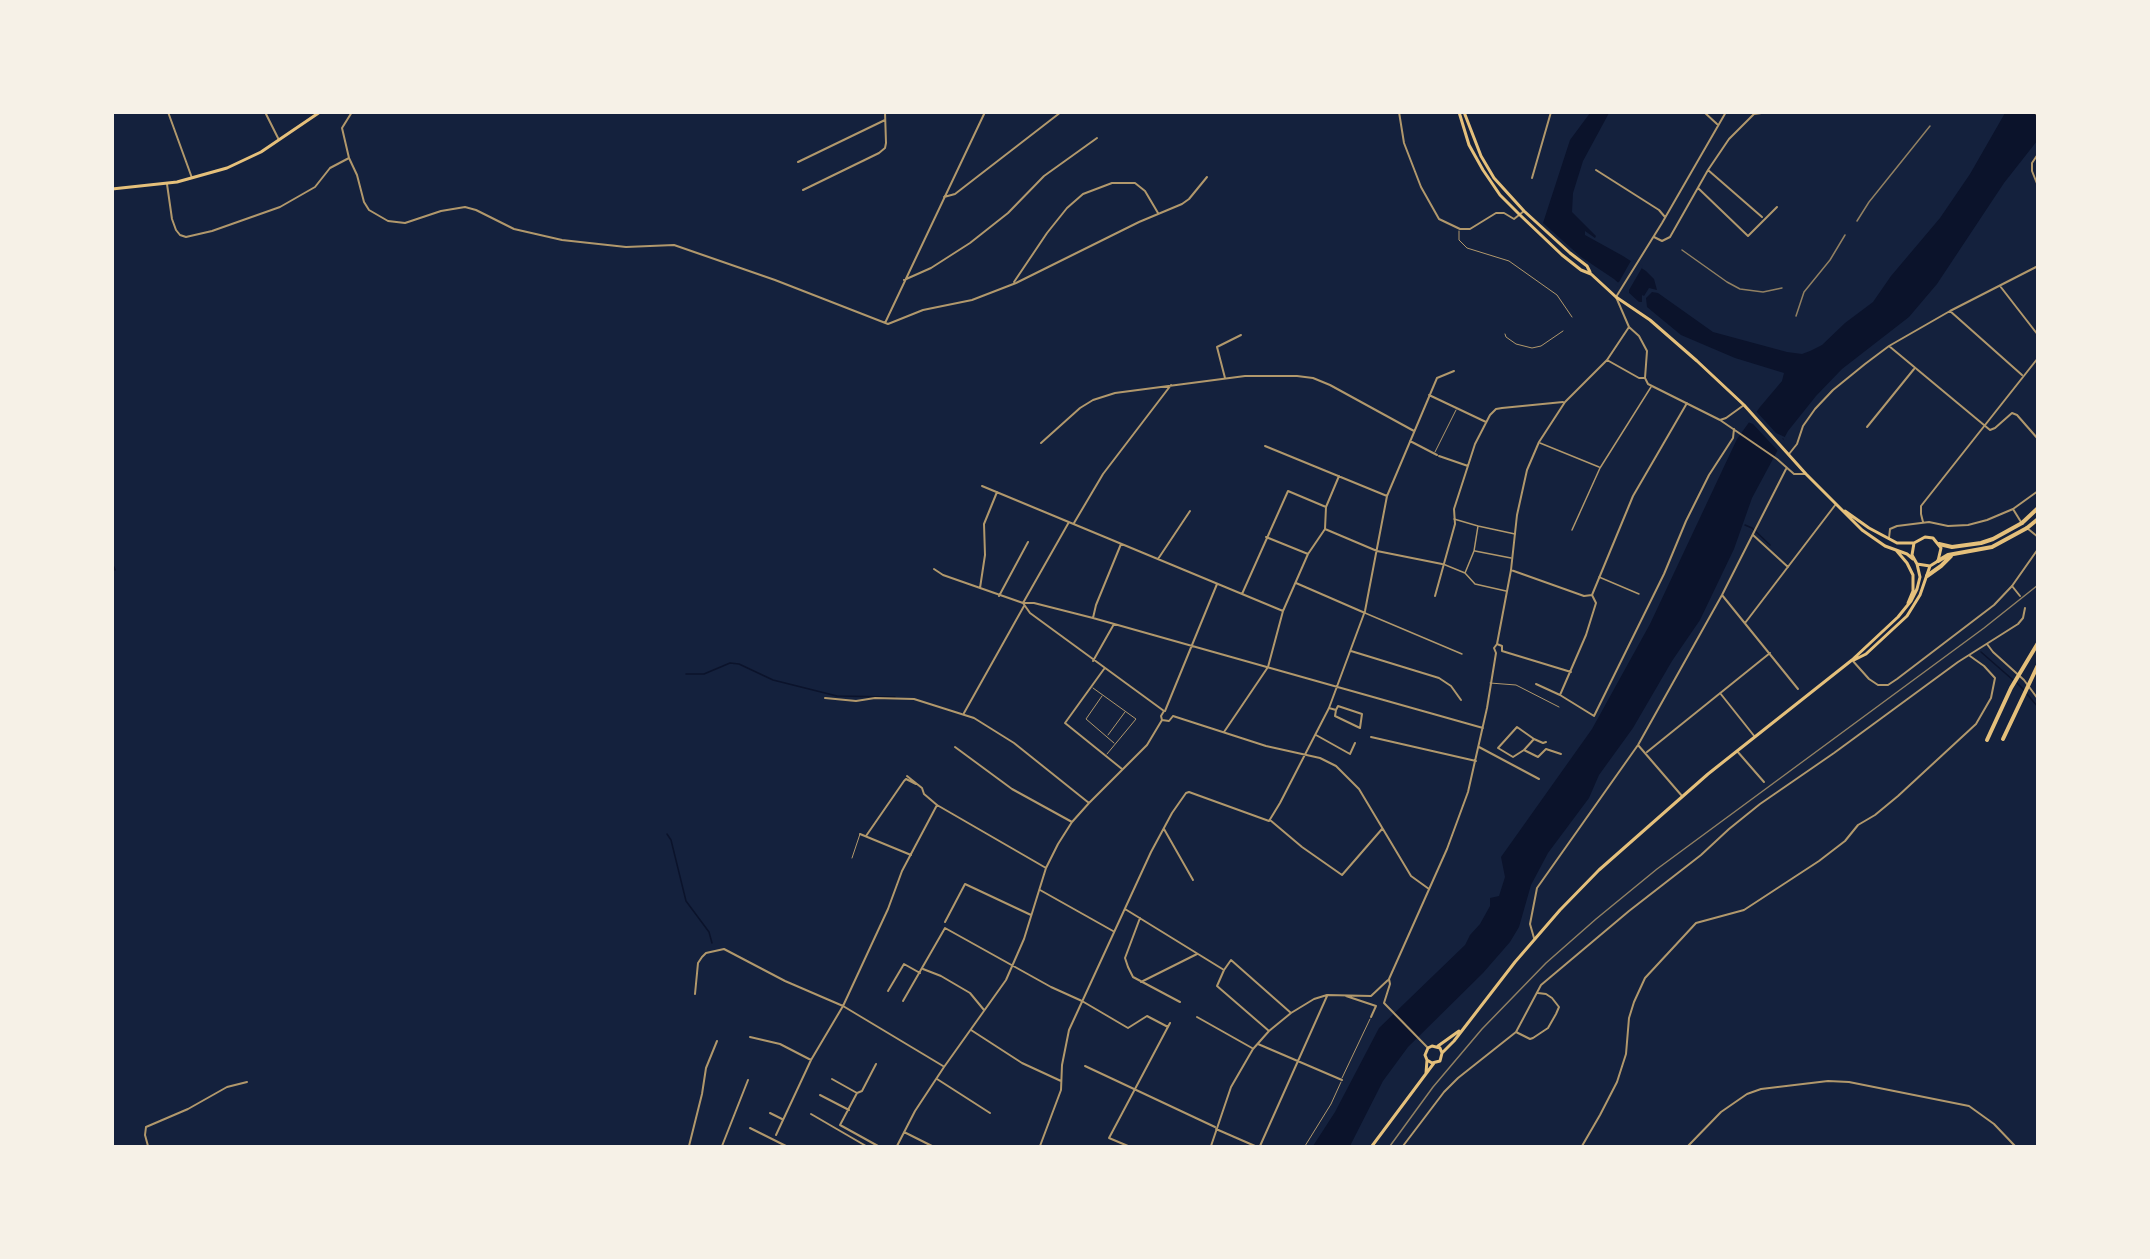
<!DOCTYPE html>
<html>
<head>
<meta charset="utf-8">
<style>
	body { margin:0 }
	#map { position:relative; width:2150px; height:1259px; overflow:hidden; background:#14213d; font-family:Spectral,serif }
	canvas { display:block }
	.frame { position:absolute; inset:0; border:114px solid #f6f1e7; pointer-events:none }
</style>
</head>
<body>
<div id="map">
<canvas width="2150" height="1259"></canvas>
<div class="frame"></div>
</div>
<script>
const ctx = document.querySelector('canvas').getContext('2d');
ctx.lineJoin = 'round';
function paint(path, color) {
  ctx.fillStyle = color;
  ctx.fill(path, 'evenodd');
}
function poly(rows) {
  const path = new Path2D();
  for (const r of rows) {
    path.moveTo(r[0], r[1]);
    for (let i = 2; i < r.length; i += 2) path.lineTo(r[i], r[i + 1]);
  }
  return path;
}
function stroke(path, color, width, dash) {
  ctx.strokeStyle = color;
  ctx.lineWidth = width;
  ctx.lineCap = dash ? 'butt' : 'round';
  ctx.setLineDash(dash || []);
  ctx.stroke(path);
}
const water = poly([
	[1590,113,1609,113,1583,161,1573,193,1572,212,1596,236,1595,238,1585,231,1585,235,1623,256,1646,271,1654,279,1657,290,1649,288,1644,296,1642,295,1642,302,1639,302,1614,279,1581,257,1543,223,1570,140],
	[2005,113,2037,113,2037,141,2004,183,1937,284,1909,317,1842,369,1816,396,1788,431,1752,498,1734,549,1700,620,1672,661,1633,728,1599,775,1589,798,1548,853,1531,885,1519,927,1510,942,1483,973,1408,1047,1383,1081,1350,1146,1313,1146,1335,1112,1379,1028,1465,945,1470,935,1480,924,1490,906,1490,898,1499,896,1505,877,1501,857,1592,729,1650,624,1737,439,1760,407,1782,381,1784,373,1735,358,1681,335,1647,307,1646,298,1652,292,1658,293,1713,332,1787,352,1802,354,1810,351,1822,345,1845,323,1873,302,1891,276,1940,218,1970,174]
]);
const pier = poly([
	[1632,259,1643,266,1629,290,1629,294,1615,284,1619,282],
	[1754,409,1776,433,1787,438,1786,440,1782,438,1785,442,1779,452,1753,424,1745,421,1749,421,1748,418]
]);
const stream = poly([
	[1745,525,1752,528,1770,545],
	[114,567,115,570],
	[1981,652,2013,680],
	[686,674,704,674,730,663,739,664,773,680,837,696,895,697],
	[2017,683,2024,690],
	[2027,694,2038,707],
	[667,834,671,840,686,901,709,932,712,943]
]);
const service = poly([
	[1459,231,1459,240,1467,248,1509,261,1557,295,1572,317],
	[1505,334,1506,337,1516,344,1532,348,1541,346,1563,331],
	[1435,452,1456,410],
	[1490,683,1516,685,1559,707],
	[1093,688,1136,719,1107,754],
	[1102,696,1086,719,1114,743],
	[1108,735,1125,712],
	[852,858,860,834],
	[1342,1078,1370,1019],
	[1305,1146,1331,1104,1341,1082]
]);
const pedestrian = poly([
	[1540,443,1599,467],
	[1478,526,1515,534],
	[1572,530,1600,468,1651,387],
	[1475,551,1511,558],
	[1443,564,1465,573,1474,551,1478,526,1454,519],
	[1465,573,1475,584,1506,591],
	[1599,577,1639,594],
	[1365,613,1462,654]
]);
const minor = poly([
	[168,112,192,178],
	[265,112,279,140],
	[352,112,342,128,349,158,357,175,364,202,369,210,388,221,405,223,441,211,465,207,476,210,514,229,562,240,626,247,674,245,775,280,888,324,923,310,972,300,1016,283,1139,222,1182,204,1189,199,1207,177],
	[1399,112,1404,143,1421,187,1439,219,1460,229,1470,229,1496,213,1504,213,1514,219,1524,211],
	[1704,112,1717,124],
	[1726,112,1662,223,1616,297,1629,327,1639,336,1647,351,1645,378,1648,384,1720,420,1777,459,1794,474,1806,474],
	[2038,154,2032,163,2032,171,2038,186],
	[798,162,885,120],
	[1596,170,1659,210,1665,217],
	[1708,170,1762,217],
	[1532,178,1551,112],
	[167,184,172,219,176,230,180,235,186,237,212,231,280,207,315,187,330,168,349,158],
	[1698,188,1748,236,1777,207],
	[803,190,879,153,885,148,886,143,885,112],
	[944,197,955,194,1061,112],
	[1654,237,1662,241,1670,237,1708,170,1729,139,1754,114,1769,112],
	[904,280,931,268,970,243,1008,213,1044,176,1097,138],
	[1014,282,1047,233,1067,208,1083,194,1112,183,1135,183,1145,191,1158,213],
	[2000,286,2038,335],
	[1950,311,2022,375],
	[885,323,985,112],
	[1889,346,1990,430,1995,428,2012,413,2017,415,2038,439],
	[1607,360,1639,378,1644,378],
	[1225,378,1217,347,1241,335],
	[1429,395,1486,422],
	[1720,420,1726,418,1744,405],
	[1867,427,1914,369],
	[1410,441,1437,455],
	[1041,443,1080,408,1093,400,1115,393,1245,376,1297,376,1313,378,1330,385,1414,431],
	[1265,446,1387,496],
	[1789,454,1797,444,1803,426,1815,409,1833,390,1865,364,1889,346,1950,311,2038,266],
	[1439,456,1468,466],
	[982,486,1283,611],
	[2013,509,2021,522],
	[1923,522,1921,514,1921,506,2038,358],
	[1074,523,1103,474,1171,385],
	[1325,529,1377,551,1442,564],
	[1753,535,1788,567],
	[1266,537,1308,554],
	[1889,538,1890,529,1897,526,1929,522,1948,526,1968,525,1987,520,2013,509,2038,491],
	[1158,559,1190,511],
	[934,569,943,575,1023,603,1034,603,1093,618,1483,728],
	[1511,570,1584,596,1592,595],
	[1296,583,1365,613],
	[2012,586,2020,596],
	[980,588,985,555,984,524,997,492],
	[1242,594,1288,491,1326,507],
	[1592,595,1633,496,1687,403],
	[1722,595,1798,689],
	[999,596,1028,542],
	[1435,596,1455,524,1454,509,1475,444,1490,415,1496,409,1502,408,1563,402],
	[1023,603,1030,613,1164,711],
	[1023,603,1069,522],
	[1093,618,1096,605,1121,544],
	[1745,623,1836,504],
	[1497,644,1502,646,1502,651],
	[1987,644,1993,652,2024,680,2038,699],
	[1351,651,1439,678,1451,686,1461,700],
	[1502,651,1571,672],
	[1093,661,1114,624],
	[1104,669,1065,723,1122,769],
	[1536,684,1560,695,1594,716,1664,574,1686,521,1709,475,1733,438,1734,429],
	[1720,693,1755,737],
	[1560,695,1586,635,1596,603,1592,595],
	[825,698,856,701,875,698,914,699,974,718,1014,743,1089,803],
	[1329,708,1336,710,1338,706,1362,714,1360,728,1335,716,1336,710],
	[1165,711,1217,584],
	[964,713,1024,606],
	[1173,716,1266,746,1320,758,1336,766,1359,789,1411,876,1429,889],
	[1162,720,1169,721,1173,716],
	[1224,732,1268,667,1283,611,1308,554,1325,529,1326,507,1339,476],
	[1316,735,1350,754,1355,743],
	[1371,737,1476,761],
	[1546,742,1543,743,1534,739,1524,750,1538,757,1546,749,1561,754],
	[1638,745,1682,796],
	[955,747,1012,789,1072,822],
	[1479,747,1539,779],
	[1524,750,1513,757,1498,748,1517,727,1534,739],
	[1737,751,1764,782],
	[1647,752,1770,653],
	[907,776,922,788,924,794,937,805,1046,868],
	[1270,820,1302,847,1342,875,1382,829],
	[1164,829,1193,880],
	[860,834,911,855],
	[866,836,904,781,906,779,916,784],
	[1040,890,1113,931],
	[1125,909,1224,970,1231,960,1291,1013],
	[1140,918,1125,958,1128,967,1133,977,1180,1002],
	[945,922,965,884,1031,915],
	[1534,938,1530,924,1537,888,1638,745,1722,595,1786,469],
	[923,969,941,976,970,993,984,1010],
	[1224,970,1217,986,1269,1031],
	[1141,982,1197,954],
	[888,991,904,964,920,973],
	[695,994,698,963,702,957,706,953,724,949,785,981,843,1006,943,1066],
	[1346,996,1376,1006],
	[1371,996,1388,980],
	[903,1001,945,928,1051,987,1082,1001,1128,1028,1147,1016,1168,1027],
	[1384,1003,1390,984,1389,979,1447,849,1468,792,1487,708,1496,653,1494,648,1497,644,1511,570,1517,515,1527,470,1539,442,1565,402,1607,360,1629,327],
	[1384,1003,1428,1048],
	[1197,1017,1252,1048],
	[1371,1017,1376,1006],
	[971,1030,1022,1063,1061,1081],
	[1516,1032,1530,1039,1533,1038,1548,1028,1556,1014,1559,1007,1552,998,1546,994,1538,993],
	[750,1037,780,1044,811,1060],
	[1258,1044,1342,1080],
	[1085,1066,1215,1127],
	[832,1079,857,1093,840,1125,878,1146],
	[937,1079,990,1113],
	[857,1093,862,1091,876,1064],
	[820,1095,849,1110],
	[770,1113,782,1119],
	[811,1114,866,1146],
	[750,1128,786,1146],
	[1216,1129,1255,1146],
	[904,1132,932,1146],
	[776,1135,811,1060,843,1006,888,909,902,871,937,805],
	[148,1146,145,1135,146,1127,188,1109,227,1087,247,1082],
	[689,1146,702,1094,706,1068,717,1041],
	[722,1146,748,1080],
	[897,1146,915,1111,944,1067,1006,980,1024,939,1046,868,1058,844,1072,822,1089,803,1147,745,1162,720,1161,716,1164,711],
	[1040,1146,1061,1090,1062,1065,1069,1030,1151,852,1172,813,1186,793,1189,792,1269,821,1280,803,1329,708,1365,611,1387,496,1437,378,1454,371],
	[1128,1146,1109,1138,1170,1023],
	[1211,1146,1231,1087,1253,1049,1269,1031,1291,1013,1314,999,1327,995,1371,996],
	[1260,1146,1327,996],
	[1403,1146,1444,1092,1458,1078,1516,1032,1541,985,1629,911,1701,855,1729,829,1760,804,1834,753,1958,662,2018,624,2023,618,2025,608],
	[1582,1146,1600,1115,1617,1082,1626,1054,1629,1018,1634,1002,1645,978,1696,923,1744,910,1819,861,1845,841,1858,825,1875,815,1898,796,1976,724,1991,698,1995,678,1984,666,1970,656],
	[1688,1146,1721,1112,1747,1094,1761,1089,1828,1081,1849,1082,1969,1106,1994,1124,2015,1146]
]);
const tertiary = poly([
	[2027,528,2038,537],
	[1852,660,1869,679,1878,685,1888,685,1897,679,1994,605,2012,586,2038,549]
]);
const secondary = poly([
	[112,189,177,182,227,168,261,152,320,112]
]);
const primary = poly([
	[1459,112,1469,145,1483,170,1500,195,1520,215,1562,255,1581,270,1591,274,1616,297,1650,320,1697,361,1744,405,1806,474,1862,530,1885,546,1907,554,1913,559],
	[1464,112,1481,156,1494,178,1524,211,1570,253,1587,266,1590,272],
	[1845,511,1869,528,1897,543,1914,543,1925,537,1933,538,1941,548,1938,561,1930,566,1917,564,1912,555,1914,543],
	[1896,550,1907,563,1913,575,1913,591,1908,603],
	[1854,660,1866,654,1907,616,1920,595,1930,566],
	[1438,1046,1459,1031],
	[1442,1053,1440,1048,1432,1046,1428,1048,1425,1055,1427,1060,1432,1063,1440,1061,1442,1053,1454,1041,1515,962,1560,910,1599,870,1708,774,1852,660,1898,617,1911,601,1917,589,1920,577,1917,564],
	[1426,1073,1427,1060],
	[1372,1146,1434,1063]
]);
const trunk = poly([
	[1939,544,1952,547,1981,543,1993,539,2022,523],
	[1938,561,1948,555,1992,547,2027,528],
	[1927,576,1941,566,1951,556]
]);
const motorway = poly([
	[2022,523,2038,508],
	[2027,528,2038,519],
	[2003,739,2038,665],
	[1987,740,2011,688,2038,643]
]);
const rail = poly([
	[2034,112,2038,116],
	[1857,221,1869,202,1930,126],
	[1682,250,1727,282,1740,289,1763,292,1782,288],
	[1796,316,1804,292,1830,260,1845,235],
	[1390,1146,1433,1087,1482,1029,1546,963,1596,919,1657,869,1984,628,2038,585]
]);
paint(water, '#0b132b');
paint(pier, '#14213d');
stroke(stream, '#0b132b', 1.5);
stroke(service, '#b1986c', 1);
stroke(pedestrian, '#b1986c', 1.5);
stroke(minor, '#b1986c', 2);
stroke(tertiary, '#b1986c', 2);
stroke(secondary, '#e5c07b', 3);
stroke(primary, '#e5c07b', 3);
stroke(trunk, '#e5c07b', 4);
stroke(motorway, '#e5c07b', 4);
stroke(rail, '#918062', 1.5);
</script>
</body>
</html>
